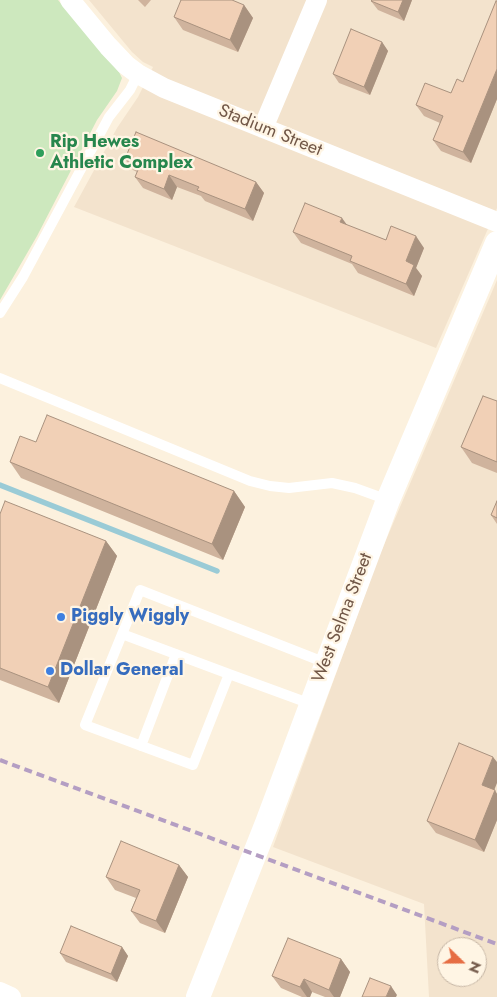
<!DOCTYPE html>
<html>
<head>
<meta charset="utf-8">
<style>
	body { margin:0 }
	#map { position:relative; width:497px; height:997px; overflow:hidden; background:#fcf1de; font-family:Jost,sans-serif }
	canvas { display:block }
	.north { position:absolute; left:437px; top:937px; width:50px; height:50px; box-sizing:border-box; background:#fff5e4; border:1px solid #c6b6a5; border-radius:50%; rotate:112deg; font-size:14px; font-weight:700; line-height:20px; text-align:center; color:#715747 }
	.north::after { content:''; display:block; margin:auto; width:18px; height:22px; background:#e66d43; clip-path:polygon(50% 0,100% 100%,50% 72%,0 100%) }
</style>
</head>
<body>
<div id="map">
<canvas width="497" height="997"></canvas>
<div class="north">N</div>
</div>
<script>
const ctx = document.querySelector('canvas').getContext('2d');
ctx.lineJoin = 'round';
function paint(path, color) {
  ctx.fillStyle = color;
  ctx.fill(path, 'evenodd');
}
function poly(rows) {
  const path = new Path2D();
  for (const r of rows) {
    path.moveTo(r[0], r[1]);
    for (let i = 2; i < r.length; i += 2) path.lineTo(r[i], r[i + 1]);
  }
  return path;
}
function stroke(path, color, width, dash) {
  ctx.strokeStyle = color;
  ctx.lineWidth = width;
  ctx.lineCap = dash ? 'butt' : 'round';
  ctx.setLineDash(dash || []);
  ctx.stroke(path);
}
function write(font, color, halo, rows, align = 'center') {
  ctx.font = font + ' Jost,sans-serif';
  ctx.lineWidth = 4.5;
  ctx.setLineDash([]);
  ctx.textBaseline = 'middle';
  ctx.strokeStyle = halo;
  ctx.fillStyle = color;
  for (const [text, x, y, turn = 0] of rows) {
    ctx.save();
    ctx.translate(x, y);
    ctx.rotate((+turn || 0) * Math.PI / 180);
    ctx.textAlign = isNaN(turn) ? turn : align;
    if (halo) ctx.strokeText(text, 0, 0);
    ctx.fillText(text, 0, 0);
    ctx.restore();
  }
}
const residential = poly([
	[89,0,497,0,497,208,436,348,74,207,117,128,138,97,153,67,143,62,132,52],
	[497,280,497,997,429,997,424,904,273,847,377,561],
	[447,947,477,947,477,977,447,977]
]);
const green = poly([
	[0,0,58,0,119,72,122,78,117,91,97,120,37,236,0,300]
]);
const stream = poly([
	[0,485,217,571]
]);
const service = poly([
	[0,313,23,277,109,117,130,90,138,74],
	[0,378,250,481,270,486,289,488,332,483,355,488,388,500],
	[122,634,229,674],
	[311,704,229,674,193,765,85,725,140,590,326,663],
	[141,746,176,654]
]);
const minor = poly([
	[70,0,108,46,126,65,138,74,164,88,497,222],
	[263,128,317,0],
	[0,992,11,997]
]);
const tertiary = poly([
	[198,997,267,823,388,500,497,243]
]);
const rail = poly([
	[0,760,497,944]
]);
const wall = poly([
	[138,0,151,0,145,7],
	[412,0,404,21,378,10,371,1],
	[497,1,497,99,471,163,441,151,433,140,440,123,424,116,416,105,451,93,463,82],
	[244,5,253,18,238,52,183,30,174,17],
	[382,42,388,51,370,95,339,83,333,74],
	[125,159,256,182,264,193,253,221,205,201,201,196,177,187,172,200,143,188,135,177,137,172,133,170],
	[346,225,386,240,424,248,416,268,422,276,414,296,358,273,352,264,301,243,293,232],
	[497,401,497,473,472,463,461,447],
	[36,442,234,491,245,507,223,560,21,478,10,462],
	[497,501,497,524,491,515],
	[0,514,106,541,117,556,59,703,0,680],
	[494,790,497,794,497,820,484,852,436,833,427,821],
	[179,865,188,877,165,933,140,923,131,911,136,898,115,890,106,877],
	[122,947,128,956,117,982,66,962,60,953],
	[341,959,350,972,340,997,325,997,312,992,310,997,302,997,281,988,272,976]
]);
const shadedWall = poly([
	[403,0,412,0,404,21,398,12],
	[244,5,253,18,238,52,230,40],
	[382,42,388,51,370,95,364,87],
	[497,69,497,99,471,163,463,152],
	[169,175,177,187,172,200,164,189],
	[256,182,264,193,253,221,245,209],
	[342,218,350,229,340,222],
	[416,236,424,248,416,268,422,276,414,296,406,284,406,261],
	[234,491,245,507,223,560,212,544],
	[106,541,117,556,59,703,48,687],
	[493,757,497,762,497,783,491,798,482,785],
	[495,790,497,794,497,820,484,852,475,840],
	[179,865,188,877,165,933,156,921],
	[122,947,128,956,117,982,111,974],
	[341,959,350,972,340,997,334,997,329,990],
	[304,979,312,992,310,997,307,997,300,987],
	[391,986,397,995,396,997,386,997]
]);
const building = poly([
	[181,0,232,0,244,5,230,40,174,17,181,0],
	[372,0,403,0,398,12,371,1,372,0],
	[496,1,497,1,497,69,463,152,433,140,443,116,416,105,425,83,451,93,457,79,463,82,496,1],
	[351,29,382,42,364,87,333,74,351,29],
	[136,132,256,182,245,209,197,190,199,187,169,175,164,189,135,177,140,165,125,159,136,132],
	[305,203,342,218,340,222,386,240,391,226,416,236,406,261,414,265,406,284,350,261,352,256,293,232,305,203],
	[483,396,497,401,497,462,461,447,483,396],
	[47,415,234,491,212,544,10,462,20,436,36,442,47,415],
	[5,501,106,541,48,687,0,668,0,514,5,501],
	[497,501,497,518,491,515,497,501],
	[459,743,493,757,482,785,495,790,475,840,427,821,459,743],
	[121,841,179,865,156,921,131,911,140,890,106,877,121,841],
	[71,926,122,947,111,974,60,953,71,926],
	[288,938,341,959,329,990,304,979,300,987,272,976,288,938],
	[370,978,391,986,386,997,362,997,370,978]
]);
const markers = [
	[40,153,5,"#2e9e5b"],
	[61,617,5,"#3f7fe0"],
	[50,671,5,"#3f7fe0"]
];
const streetNames = [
	["Stadium Street",270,131,22],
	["West Selma Street",343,618,-69]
];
const leisureNames = [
	["Rip Hewes",50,143],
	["Athletic Complex",50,164]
];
const shopNames = [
	["Piggly Wiggly",71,617],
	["Dollar General",60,671]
];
paint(residential, '#f3e3cd');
paint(green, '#cde8be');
stroke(stream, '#9acbd6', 5.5);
stroke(service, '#fff', 10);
stroke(minor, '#fff', 20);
stroke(tertiary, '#fff', 24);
stroke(rail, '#b49ec3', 4, [8, 5]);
paint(wall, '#cfb39d');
paint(shadedWall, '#a9927f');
paint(building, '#f1d0b6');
stroke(building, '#a9927f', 1);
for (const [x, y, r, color] of markers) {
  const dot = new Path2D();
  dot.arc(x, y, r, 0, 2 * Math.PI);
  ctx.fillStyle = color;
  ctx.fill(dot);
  stroke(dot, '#fff5e4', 2);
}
write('18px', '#715747', '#fff5e4', streetNames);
write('bold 18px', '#27864d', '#fff5e4', leisureNames, 'left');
write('bold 18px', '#366cbe', '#fff5e4', shopNames, 'left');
</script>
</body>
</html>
